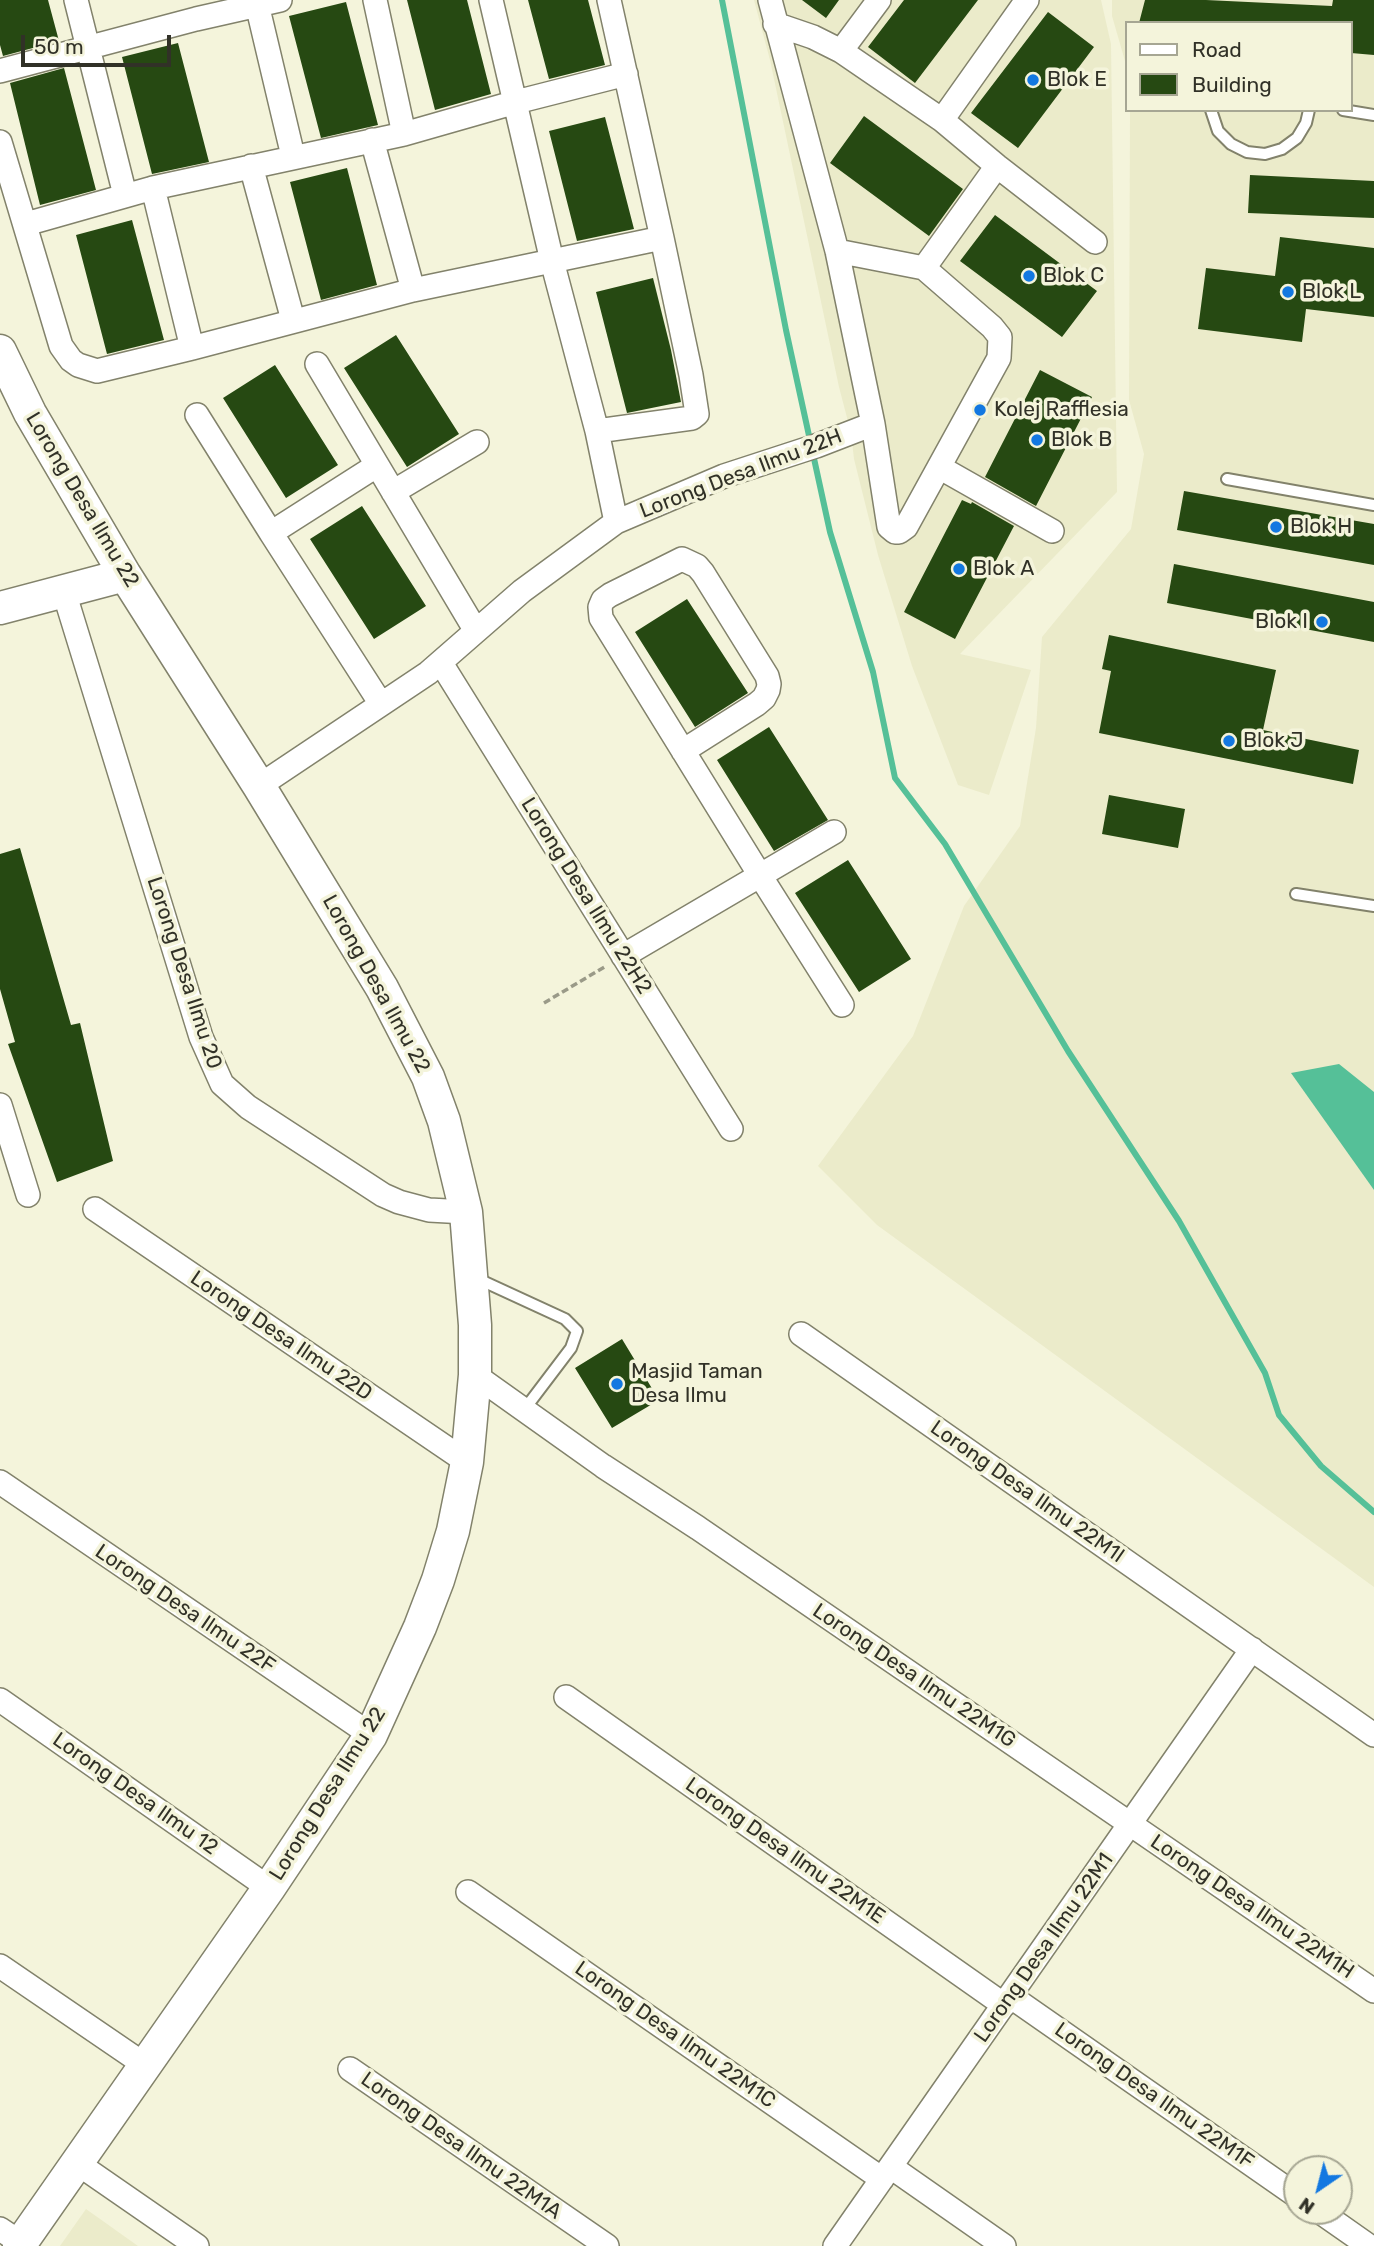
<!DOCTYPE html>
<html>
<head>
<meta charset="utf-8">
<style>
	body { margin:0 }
	#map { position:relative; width:1374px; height:2246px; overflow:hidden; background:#f4f4db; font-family:Rubik,sans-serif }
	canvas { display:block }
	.legend { position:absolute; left:1125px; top:21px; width:228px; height:91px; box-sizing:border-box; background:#f4f4db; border:2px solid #a6a693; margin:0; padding:9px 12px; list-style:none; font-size:21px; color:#313127 }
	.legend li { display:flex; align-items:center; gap:14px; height:35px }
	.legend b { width:35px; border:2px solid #a6a693 }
	.north { position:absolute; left:1283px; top:2155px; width:70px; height:70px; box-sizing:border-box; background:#f4f4db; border:2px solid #a6a693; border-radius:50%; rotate:215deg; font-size:19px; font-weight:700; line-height:28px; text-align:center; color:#313127 }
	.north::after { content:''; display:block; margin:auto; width:24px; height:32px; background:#1378e1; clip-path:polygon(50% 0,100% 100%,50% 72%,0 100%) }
	.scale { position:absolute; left:21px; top:35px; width:150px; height:32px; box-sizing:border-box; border:4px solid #313127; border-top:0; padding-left:9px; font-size:21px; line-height:24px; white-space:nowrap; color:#313127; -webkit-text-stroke:5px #f4f4db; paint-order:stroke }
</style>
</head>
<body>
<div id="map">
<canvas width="1374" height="2246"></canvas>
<ul class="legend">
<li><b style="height:9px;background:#fff"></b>Road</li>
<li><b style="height:19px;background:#264912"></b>Building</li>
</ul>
<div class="north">N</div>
<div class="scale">50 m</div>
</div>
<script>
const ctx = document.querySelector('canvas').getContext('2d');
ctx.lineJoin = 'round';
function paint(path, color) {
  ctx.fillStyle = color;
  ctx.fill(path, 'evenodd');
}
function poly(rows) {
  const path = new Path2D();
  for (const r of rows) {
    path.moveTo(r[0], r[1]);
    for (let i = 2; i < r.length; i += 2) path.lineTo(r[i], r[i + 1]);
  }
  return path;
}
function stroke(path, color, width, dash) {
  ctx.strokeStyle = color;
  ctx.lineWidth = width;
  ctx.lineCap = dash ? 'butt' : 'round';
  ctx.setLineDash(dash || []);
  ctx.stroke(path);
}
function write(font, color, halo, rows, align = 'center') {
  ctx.font = font + ' Rubik,sans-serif';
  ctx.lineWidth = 7;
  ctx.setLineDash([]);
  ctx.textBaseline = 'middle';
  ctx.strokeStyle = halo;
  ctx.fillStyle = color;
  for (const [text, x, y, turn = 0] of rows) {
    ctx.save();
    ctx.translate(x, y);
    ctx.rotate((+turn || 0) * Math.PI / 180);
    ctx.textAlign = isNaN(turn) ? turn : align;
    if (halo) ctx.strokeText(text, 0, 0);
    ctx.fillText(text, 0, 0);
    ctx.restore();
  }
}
const built = poly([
	[754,0,1101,0,1111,44,1117,492,960,654,1031,670,989,795,958,785,912,666,878,555,854,459,851,433,839,387,770,60],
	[1112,0,1374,0,1374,1587,877,1225,818,1166,913,1036,964,906,1020,826,1036,728,1042,637,1131,529,1144,454,1129,400,1130,110,1351,110,1351,23,1127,23,1127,68,1112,16],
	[86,2209,138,2246,60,2246]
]);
const water = poly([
	[1339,1064,1374,1092,1374,1190,1291,1073]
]);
const stream = poly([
	[722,0,786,330,830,532,873,672,895,778,945,844,1068,1051,1179,1221,1265,1373,1279,1415,1321,1466,1374,1512]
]);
const building = poly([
	[0,0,48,0,59,41,3,56,0,45],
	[407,0,467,0,491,94,435,110],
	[528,0,588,0,605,65,549,79],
	[802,0,839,0,826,18],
	[904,0,978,0,915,83,868,47],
	[1145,0,1206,0,1332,6,1333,0,1374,0,1374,55,1351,53,1351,23,1139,23],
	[346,2,378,125,321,138,289,16],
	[1048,12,1094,47,1018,148,971,113],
	[178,43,209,162,152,174,122,57],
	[64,68,96,190,40,205,10,83],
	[864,116,963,189,929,236,830,163],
	[605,117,634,229,577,241,549,131],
	[347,168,377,285,321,300,290,182],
	[1250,175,1374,181,1374,218,1248,213],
	[995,215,1097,291,1062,337,960,261],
	[132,220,164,340,107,354,76,235],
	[1280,237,1374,248,1374,317,1306,309,1302,342,1198,329,1206,268,1275,276],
	[653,278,671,350,681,402,627,413,596,292],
	[396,335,459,434,407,467,344,368],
	[275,365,338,465,286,498,223,398],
	[1040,370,1092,397,1036,506,985,477],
	[1184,491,1374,524,1374,565,1177,530],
	[962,500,971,504,972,502,1014,526,955,639,904,612],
	[362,506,426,606,374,639,310,539],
	[1174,564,1374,602,1374,642,1167,603],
	[687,599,748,693,695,727,635,632],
	[1109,635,1276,670,1263,730,1359,750,1353,784,1099,733,1111,671,1102,669],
	[769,727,828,820,774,851,717,760],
	[1109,795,1185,809,1178,848,1102,834],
	[20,848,71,1025,80,1023,113,1161,57,1182,8,1044,15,1042,0,989,0,854],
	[848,860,911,959,859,992,795,893],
	[622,1339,659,1400,612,1428,575,1368]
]);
const path = poly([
	[544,1003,606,966]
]);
const lane = poly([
	[1211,110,1218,131,1231,144,1247,152,1265,154,1282,149,1297,138,1306,123,1309,110],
	[1343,110,1374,115],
	[1227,479,1374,505],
	[1296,894,1374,906],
	[476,1278,565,1319,577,1331,571,1348,524,1410]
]);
const street = poly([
	[76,0,125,195],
	[256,0,293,156],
	[375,0,404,134,516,102,626,74],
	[491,0,552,261,597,431,616,522],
	[775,24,813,37,841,51,942,120,997,166,1095,242],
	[841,51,879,0],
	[0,71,196,19,280,0],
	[942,120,1027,0],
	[372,140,413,290],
	[0,142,61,346,71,360,78,365,97,371,192,348,413,290,662,238],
	[251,166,293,320],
	[153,188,192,348],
	[26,224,153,188,404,134],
	[837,251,924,268,992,327,1000,337,999,358,906,527,899,532,895,532,889,527,873,424],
	[924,268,997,166],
	[317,364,476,631],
	[197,415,271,533,376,466],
	[597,431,692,418,697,414,691,375,662,238,609,0],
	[939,467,1052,531],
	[393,492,477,442],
	[271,533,381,704],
	[64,592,201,1037,222,1084,248,1107,383,1195,399,1202,429,1210,466,1212],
	[441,663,731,1129],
	[683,751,757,704,764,698,768,690,769,684,767,676,703,573,697,566,682,559,610,595,603,600,600,607,601,618,761,877,842,1005],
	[259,786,428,673,522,591,616,522,724,476,816,446,873,424,837,251,770,0],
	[623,956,834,832],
	[0,1105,28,1195],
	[95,1209,467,1462],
	[801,1334,1374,1735],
	[475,1375,603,1466,698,1528,1374,1991],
	[0,1482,371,1735],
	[566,1697,1004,2005],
	[0,1700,269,1888],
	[468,1892,882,2179],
	[0,1966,145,2065],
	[1010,1996,1297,2196],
	[350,2069,607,2246],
	[77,2163,197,2246],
	[891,2167,1004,2246],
	[1319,2211,1369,2246],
	[0,2229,21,2243],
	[835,2246,1252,1649]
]);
const secondary = poly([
	[0,351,30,413,125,575,259,786,382,988,428,1077,444,1121,466,1212,475,1325,475,1375,467,1462,453,1531,438,1580,420,1627,371,1735,269,1888,19,2246],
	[0,608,125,575]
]);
const markers = [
	[1033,80,7,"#1378e1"],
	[1029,276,7,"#1378e1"],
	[1288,292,7,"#1378e1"],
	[980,410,7,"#1378e1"],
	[1037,440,7,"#1378e1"],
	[1276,527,7,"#1378e1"],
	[959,569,7,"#1378e1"],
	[1322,622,7,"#1378e1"],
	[1229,741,7,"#1378e1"],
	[617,1384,7,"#1378e1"]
];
const poiNames = [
	["Blok E",1047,80],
	["Blok C",1043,276],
	["Blok L",1302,292],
	["Kolej Rafflesia",994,410],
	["Blok B",1051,440],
	["Blok H",1290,527],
	["Blok A",973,569],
	["Blok I",1308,622,"right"],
	["Blok J",1243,741],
	["Masjid Taman",631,1372],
	["Desa Ilmu",631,1396]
];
const streetNames = [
	["Lorong Desa Ilmu 22H",741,474,-21],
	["Lorong Desa Ilmu 22",82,500,59],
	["Lorong Desa Ilmu 22H2",586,896,58],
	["Lorong Desa Ilmu 20",184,973,72],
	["Lorong Desa Ilmu 22",376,984,61],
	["Lorong Desa Ilmu 22D",281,1336,34],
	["Lorong Desa Ilmu 22M1I",1027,1492,35],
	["Lorong Desa Ilmu 22F",185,1609,34],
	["Lorong Desa Ilmu 22M1G",914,1676,34],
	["Lorong Desa Ilmu 12",135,1794,35],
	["Lorong Desa Ilmu 22",328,1794,-58],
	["Lorong Desa Ilmu 22M1E",785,1851,35],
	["Lorong Desa Ilmu 22M1H",1252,1907,34],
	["Lorong Desa Ilmu 22M1",1044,1948,-55],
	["Lorong Desa Ilmu 22M1C",675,2035,35],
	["Lorong Desa Ilmu 22M1F",1154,2096,35],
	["Lorong Desa Ilmu 22M1A",461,2146,35]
];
paint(built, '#ebebca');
paint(water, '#55c098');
stroke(stream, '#55c098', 6);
paint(building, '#264912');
stroke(lane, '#82826b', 14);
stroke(street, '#82826b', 26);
stroke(secondary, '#82826b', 35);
stroke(path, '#9a9a88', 3.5, [7, 3.5]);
stroke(lane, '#fff', 10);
stroke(street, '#fff', 23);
stroke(secondary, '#fff', 32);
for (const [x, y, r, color] of markers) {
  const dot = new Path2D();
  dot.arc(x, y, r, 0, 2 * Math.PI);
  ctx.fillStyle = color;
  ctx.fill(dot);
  stroke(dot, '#f4f4db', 2.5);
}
write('21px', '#313127', '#f4f4db', poiNames, 'left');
write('21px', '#313127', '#f4f4db', streetNames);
</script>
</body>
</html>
